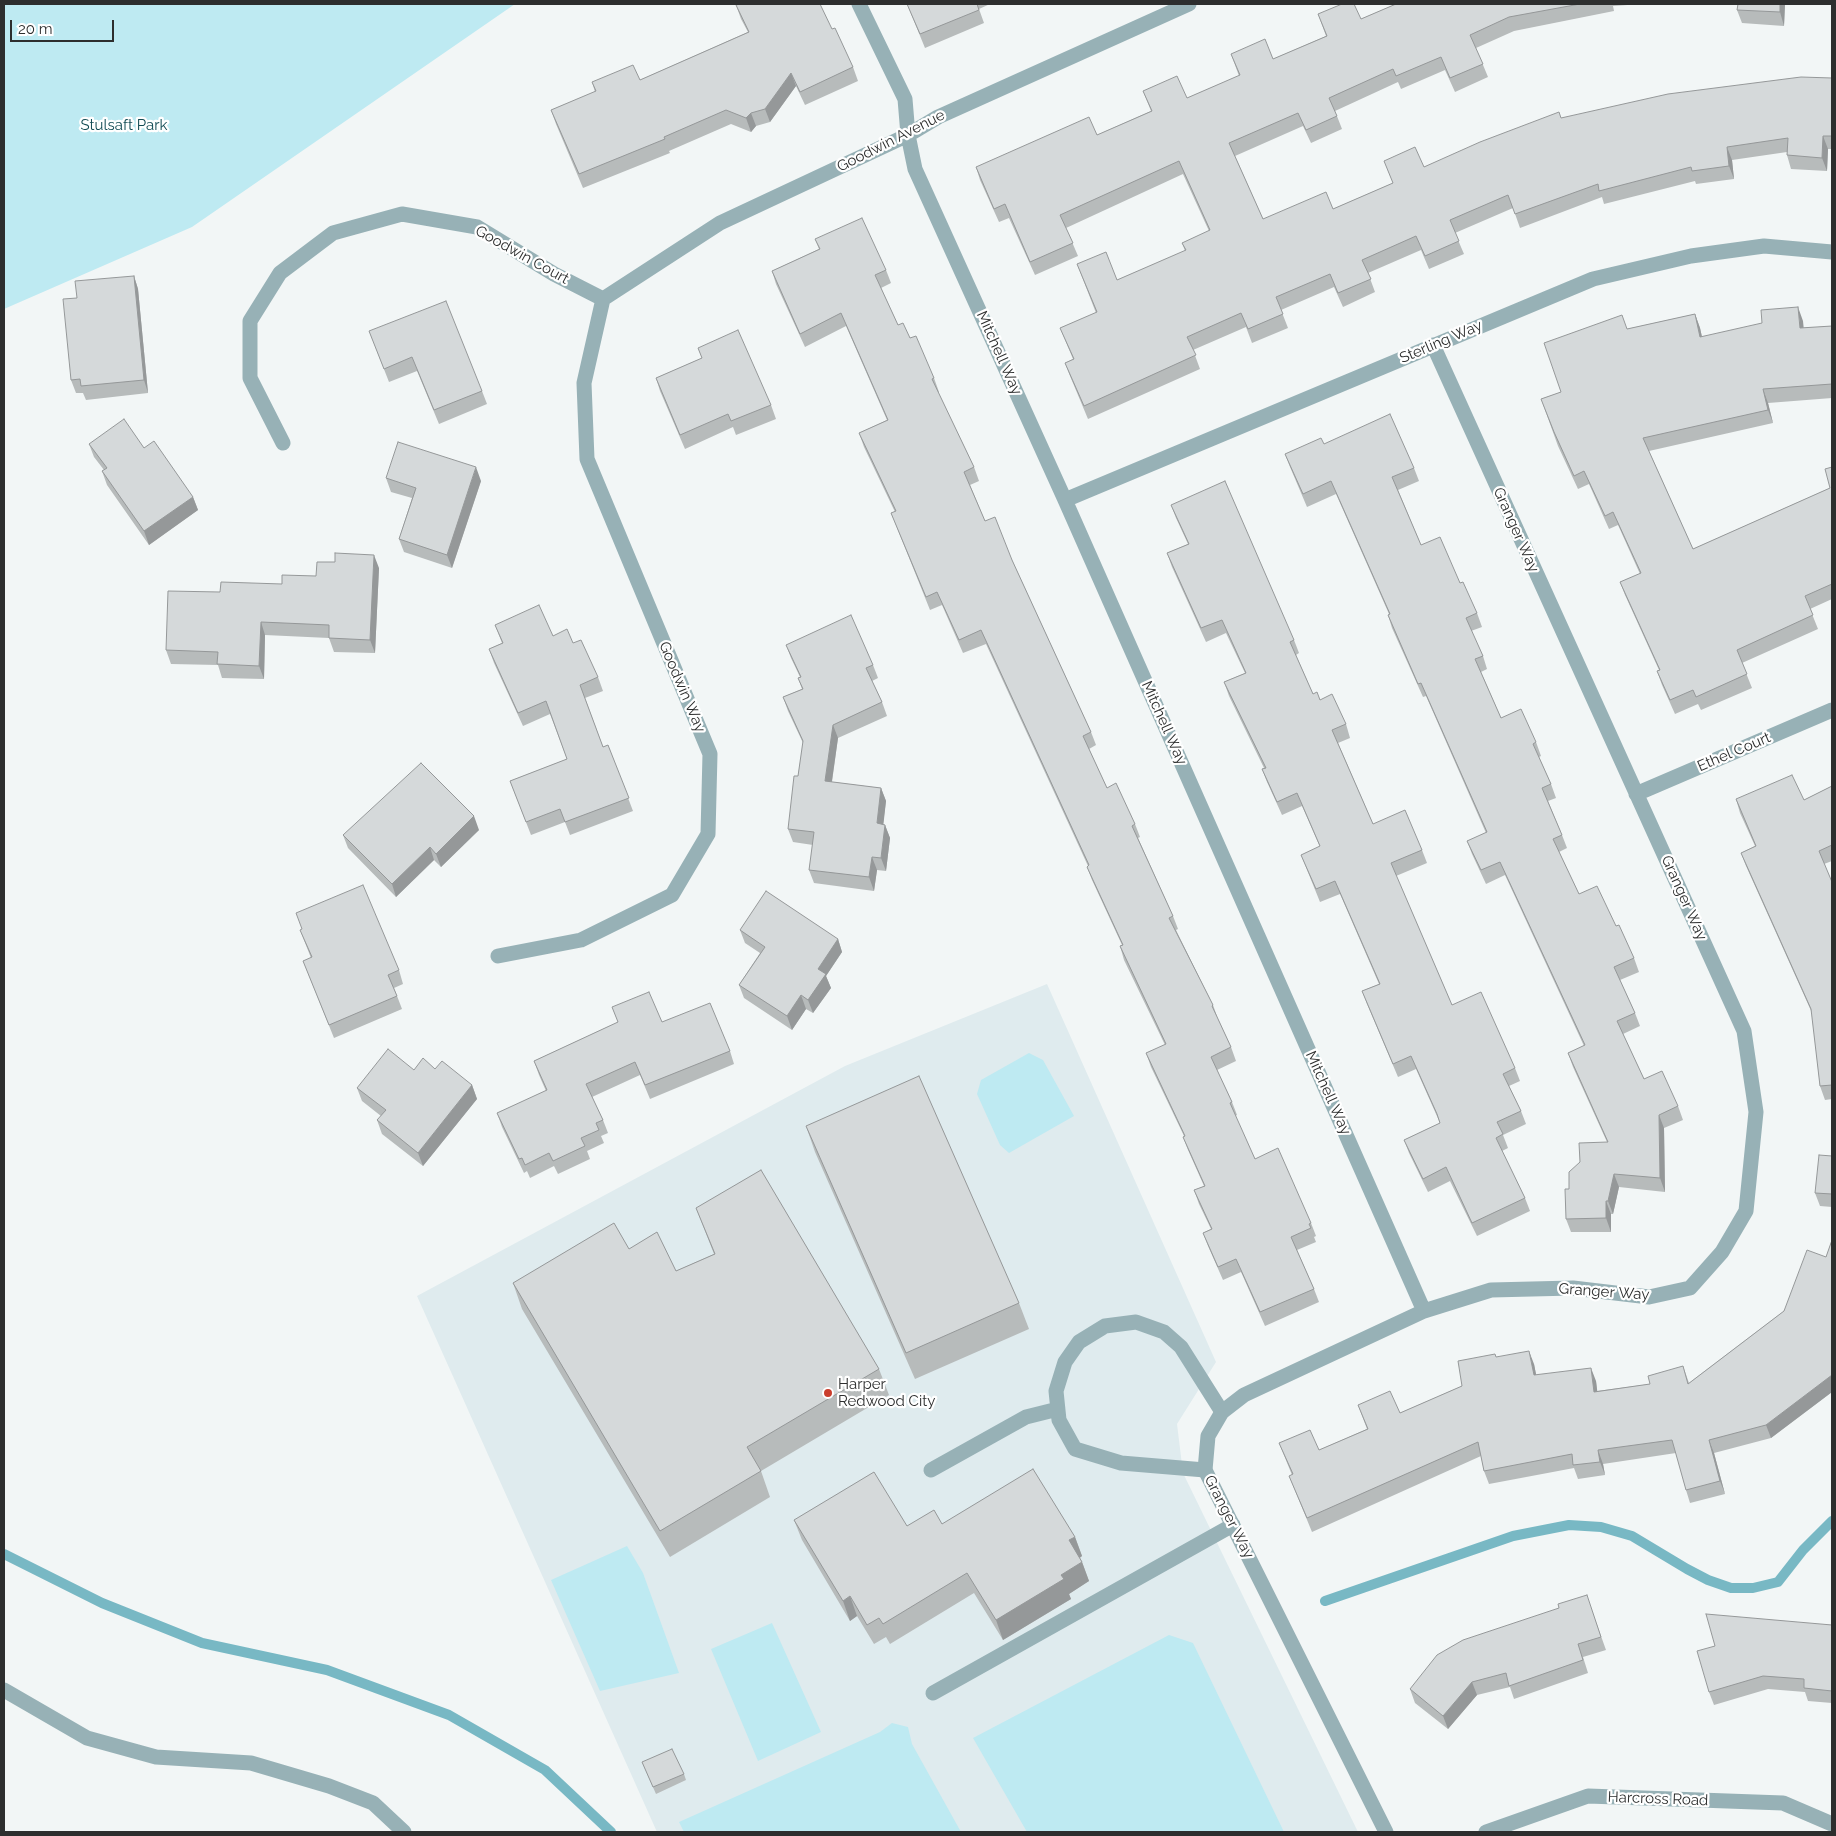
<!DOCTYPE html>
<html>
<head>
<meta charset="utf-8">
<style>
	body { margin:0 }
	#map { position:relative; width:1836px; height:1836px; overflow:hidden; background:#f2f6f6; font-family:Raleway,sans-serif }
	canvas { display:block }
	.frame { position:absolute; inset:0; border:5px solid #2d2e2e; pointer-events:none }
	.scale { position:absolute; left:10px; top:20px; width:104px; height:22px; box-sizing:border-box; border:2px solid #2d2e2e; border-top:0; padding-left:6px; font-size:15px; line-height:18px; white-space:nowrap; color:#2d2e2e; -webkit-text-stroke:4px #fff; paint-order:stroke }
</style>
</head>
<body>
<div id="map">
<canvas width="1836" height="1836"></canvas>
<div class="frame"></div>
<div class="scale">20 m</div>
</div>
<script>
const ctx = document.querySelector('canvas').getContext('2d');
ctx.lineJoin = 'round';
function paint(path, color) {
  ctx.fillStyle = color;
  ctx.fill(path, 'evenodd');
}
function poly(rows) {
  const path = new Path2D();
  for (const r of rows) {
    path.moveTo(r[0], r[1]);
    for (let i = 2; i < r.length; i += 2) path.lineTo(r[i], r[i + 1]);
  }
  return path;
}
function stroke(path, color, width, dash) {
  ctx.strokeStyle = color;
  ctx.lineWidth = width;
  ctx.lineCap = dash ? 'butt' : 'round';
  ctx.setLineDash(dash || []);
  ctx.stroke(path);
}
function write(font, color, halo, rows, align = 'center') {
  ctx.font = font + ' Raleway,sans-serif';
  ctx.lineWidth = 4.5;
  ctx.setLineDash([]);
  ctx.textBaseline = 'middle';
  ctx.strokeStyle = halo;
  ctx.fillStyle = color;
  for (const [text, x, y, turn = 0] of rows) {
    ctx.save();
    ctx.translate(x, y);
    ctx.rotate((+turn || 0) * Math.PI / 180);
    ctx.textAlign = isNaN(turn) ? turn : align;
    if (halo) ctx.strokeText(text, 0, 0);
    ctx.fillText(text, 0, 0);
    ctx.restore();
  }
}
const built = poly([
	[1047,984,1216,1362,1177,1424,1183,1473,1358,1832,657,1832,417,1296,845,1066]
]);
const green = poly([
	[4,4,515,4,192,227,4,309],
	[1029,1053,1043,1060,1074,1116,1009,1153,1000,1145,977,1094,981,1080],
	[627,1546,643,1573,679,1673,600,1691,551,1580],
	[772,1623,821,1732,758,1761,711,1649],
	[1169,1635,1193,1643,1284,1832,1027,1832,973,1738],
	[892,1723,908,1727,912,1744,961,1832,684,1832,679,1822,880,1732]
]);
const stream = poly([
	[4,1554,102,1603,202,1643,327,1670,449,1715,545,1770,611,1832],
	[1325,1601,1513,1536,1569,1525,1601,1527,1632,1536,1687,1569,1708,1580,1731,1588,1753,1588,1778,1582,1803,1550,1832,1521]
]);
const lane = poly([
	[931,1470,1026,1417,1058,1409],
	[1205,1470,1121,1463,1075,1449,1059,1420,1056,1391,1065,1362,1079,1342,1105,1326,1136,1322,1164,1332,1181,1347,1222,1412],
	[933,1693,1233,1525]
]);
const street = poly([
	[859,4,905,99,908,135,915,169,1065,500,1424,1311],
	[603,299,720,223,908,135,938,117,1189,4],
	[283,443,250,378,250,321,280,273,333,233,402,214,477,227,554,274,603,299],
	[1065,500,1593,279,1691,256,1764,246,1832,252],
	[1636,794,1832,710],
	[498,956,581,940,672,895,708,834,710,754,587,459,584,383,603,299],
	[4,1690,87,1738,156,1757,251,1763,329,1786,373,1803,404,1832],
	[1386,1832,1205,1470,1208,1436,1222,1412,1244,1395,1424,1311,1491,1290,1573,1288,1649,1297,1690,1288,1722,1252,1746,1211,1756,1112,1744,1031,1433,345],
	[1486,1832,1588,1796,1783,1803,1832,1824]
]);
const wall = poly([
	[907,4,990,4,979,9,984,23,925,48],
	[1396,4,1642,4,1613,6,1614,11,1514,31,1476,48,1488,77,1455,92,1445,70,1401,89,1398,82,1335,111,1342,129,1311,143,1303,126,1235,156,1263,219,1333,209,1393,183,1384,161,1424,167,1561,118,1832,78,1832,149,1828,149,1827,171,1791,169,1787,155,1787,152,1732,160,1734,179,1696,184,1695,181,1604,204,1602,197,1520,228,1513,208,1455,233,1464,254,1429,269,1421,250,1368,273,1375,292,1343,307,1334,287,1281,310,1288,328,1252,343,1246,327,1193,350,1200,369,1088,419,1070,376,1065,363,1073,359,1060,328,1096,313,1077,264,1117,280,1185,251,1182,243,1209,231,1183,174,1066,228,1078,256,1035,275,1009,218,999,222,980,180,976,167,1097,135,1151,111,1143,91,1187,98,1239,76,1231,54,1273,59,1326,36,1318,14,1361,19],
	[1738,4,1785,4,1784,26,1742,23,1737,10],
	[736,5,832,29,853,67,858,81,805,105,796,86,770,122,756,126,751,132,731,124,669,151,670,153,583,188,556,124,551,110,595,92,592,82,640,80,748,32,741,19],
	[815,239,886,270,891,283,881,288,898,325,910,338,934,378,939,392,938,392,974,467,979,481,970,485,985,521,1012,560,1091,732,1096,745,1089,749,1107,788,1135,824,1140,837,1138,838,1173,916,1178,929,1176,930,1213,1005,1218,1019,1231,1047,1236,1061,1217,1070,1232,1102,1237,1115,1235,1116,1255,1159,1311,1223,1316,1236,1314,1237,1316,1242,1297,1250,1314,1289,1319,1302,1265,1326,1241,1272,1223,1280,1208,1246,1203,1233,1211,1229,1199,1204,1194,1190,1204,1186,1188,1150,1183,1137,1184,1136,1151,1067,1146,1053,1165,1045,1124,960,1120,946,1122,945,1092,880,1087,867,1088,866,986,644,963,653,942,605,930,610,891,513,895,512,864,447,859,433,887,420,846,326,805,347,776,284,772,271,819,249],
	[134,276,138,289,148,393,86,400,83,393,76,393,71,380,77,298],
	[1695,314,1700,328,1702,337,1803,321,1803,328,1832,326,1832,398,1768,403,1773,423,1649,451,1693,549,1830,488,1832,467,1832,599,1810,609,1818,629,1742,663,1752,688,1701,710,1698,704,1675,714,1662,685,1657,671,1659,670,1625,595,1620,582,1640,574,1618,525,1609,529,1589,484,1578,489,1558,446,1541,399,1561,392,1627,329],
	[369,331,482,391,487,404,439,424,417,371,389,382],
	[698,348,771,405,776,419,736,435,733,427,685,449,660,391,656,378,702,358],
	[89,444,144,448,193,497,198,510,149,545,107,485,102,471,104,470,94,457],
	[1324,444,1414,468,1419,481,1398,490,1421,545,1460,583,1477,613,1482,627,1471,631,1483,656,1487,669,1481,672,1501,718,1536,742,1541,756,1539,757,1551,784,1556,798,1548,801,1562,835,1567,848,1559,852,1579,894,1616,926,1634,958,1639,972,1620,980,1635,1013,1640,1026,1623,1034,1644,1079,1678,1106,1683,1120,1664,1128,1665,1192,1619,1187,1613,1214,1611,1214,1611,1232,1571,1232,1566,1219,1569,1189,1607,1142,1573,1067,1568,1053,1584,1046,1505,875,1486,884,1472,854,1467,841,1486,833,1426,696,1423,697,1392,628,1388,615,1389,614,1336,494,1307,507,1290,467,1285,454],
	[386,478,481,481,452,568,404,552,399,539,412,498,391,492],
	[1171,505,1294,640,1299,653,1296,655,1313,694,1320,700,1346,724,1350,738,1338,743,1373,824,1422,850,1427,863,1396,876,1452,1005,1515,1068,1520,1081,1509,1086,1521,1111,1526,1124,1503,1135,1508,1148,1502,1151,1525,1198,1530,1211,1477,1236,1450,1181,1428,1192,1409,1153,1404,1140,1440,1123,1416,1069,1398,1077,1367,1004,1362,991,1379,984,1340,894,1320,902,1301,855,1320,847,1302,806,1282,815,1267,782,1262,769,1264,768,1229,696,1224,682,1245,673,1226,633,1206,642,1172,567,1167,553,1188,544,1176,518],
	[379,568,375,653,334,652,329,638,265,635,264,679,222,678,218,665,171,664,166,650,282,584,316,576],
	[495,625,553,636,573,643,598,677,603,691,585,698,603,747,608,745,633,811,570,835,565,822,531,835,510,781,567,759,550,714,523,726,494,663,489,649,502,643],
	[786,645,873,665,878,678,872,681,882,702,887,716,838,738,832,782,881,788,886,801,883,824,885,825,890,838,886,871,877,870,874,891,814,883,809,870,813,845,793,842,788,829,798,776,803,743,788,711,783,697,802,689,798,678,800,677,791,658],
	[1832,786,1832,861,1824,864,1832,882,1832,1099,1825,1100,1820,1086,1812,1013,1746,866,1741,853,1755,846,1740,813,1736,799,1804,800],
	[479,830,441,867,434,860,396,897,348,848,343,835],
	[300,930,399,970,403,984,394,988,402,1009,334,1038,303,961,311,958],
	[740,930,838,939,842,952,826,976,831,988,813,1013,806,1009,792,1030,744,998,739,985,760,953,745,943],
	[612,1007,662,1022,730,1051,734,1064,650,1099,640,1075,592,1097,603,1120,608,1133,601,1136,604,1143,587,1151,590,1159,558,1174,554,1166,530,1178,527,1171,524,1173,502,1127,497,1113,546,1091,539,1075,534,1061,618,1022],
	[435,1069,472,1085,477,1099,423,1166,382,1134,377,1120,381,1116,362,1101,357,1088,414,1070],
	[806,1126,1019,1303,1029,1329,915,1379,815,1152],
	[1832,1156,1832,1207,1820,1206,1815,1193],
	[696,1208,879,1369,889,1395,761,1471,770,1497,670,1557,522,1309,513,1283,629,1249,676,1271,714,1254],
	[1832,1240,1832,1392,1771,1438,1714,1453,1725,1494,1690,1503,1686,1490,1676,1453,1603,1464,1605,1475,1578,1479,1574,1468,1489,1484,1484,1471,1481,1456,1312,1532,1289,1476,1292,1475,1279,1443,1319,1450,1367,1429,1358,1405,1400,1413,1462,1386,1496,1357,1534,1364,1536,1375,1596,1381,1597,1391,1650,1384,1683,1366,1689,1383,1784,1311,1826,1257],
	[794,1520,907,1526,942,1524,1075,1537,1082,1556,1080,1558,1082,1562,1089,1581,1069,1594,1071,1599,1003,1640,974,1593,890,1644,886,1637,874,1644,857,1616,850,1621,802,1540],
	[1591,1608,1606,1650,1583,1657,1588,1673,1514,1699,1510,1687,1477,1695,1448,1729,1415,1703,1410,1689],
	[1832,1625,1832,1703,1808,1701,1805,1692,1768,1689,1714,1705,1709,1692],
	[642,1762,684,1774,686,1780,656,1794]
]);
const shadedWall = poly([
	[1780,4,1785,4,1784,26,1780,12],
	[791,73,796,86,770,122,765,109],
	[751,113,756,126,751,132,746,118],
	[1823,136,1828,149,1827,171,1822,158],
	[1727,147,1732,160,1734,179,1729,166],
	[134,276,138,289,148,393,144,380],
	[1798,307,1803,321,1805,341,1800,328],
	[1695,314,1700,328,1705,351,1700,337],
	[1763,389,1768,403,1773,423,1768,410],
	[476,467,481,481,452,568,447,555],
	[193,497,198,510,149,545,144,531],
	[374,555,379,568,375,653,370,640],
	[261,622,265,635,264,679,259,666],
	[833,725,838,738,830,794,825,781],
	[881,788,886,801,882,837,877,823],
	[474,816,479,830,441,867,436,854],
	[885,825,890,838,886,871,881,858],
	[430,847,434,860,396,897,392,884],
	[872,857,877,870,874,891,869,877],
	[838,939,842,952,826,976,831,988,813,1013,808,1000,818,969],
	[801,995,806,1009,792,1030,787,1016],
	[472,1085,477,1099,423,1166,418,1153],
	[1659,1115,1664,1128,1665,1192,1660,1178],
	[1614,1174,1619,1187,1613,1214,1608,1201],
	[1606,1201,1611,1214,1611,1232,1606,1218],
	[1529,1351,1534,1364,1539,1389,1534,1375],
	[1591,1368,1596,1381,1599,1405,1594,1392],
	[1832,1375,1832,1392,1771,1438,1766,1425],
	[1709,1440,1714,1453,1725,1494,1720,1481],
	[1598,1450,1603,1464,1605,1475,1600,1462],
	[1075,1537,1082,1556,1076,1560,1069,1540],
	[1082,1562,1089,1581,1069,1594,1071,1599,1003,1640,996,1620,1061,1575],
	[850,1596,857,1616,850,1621,843,1601],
	[1472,1682,1477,1695,1448,1729,1443,1716]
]);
const building = poly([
	[740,4,820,4,832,29,835,28,853,67,800,92,791,73,765,109,751,113,746,118,726,110,664,137,665,139,579,174,551,110,596,91,592,82,633,65,640,80,749,32,736,5,740,4],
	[907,4,977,4,979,10,920,34,907,4],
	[1342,4,1354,4,1361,19,1396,4,1580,4,1509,17,1470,35,1483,64,1450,78,1441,57,1396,76,1393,69,1329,98,1337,116,1306,130,1298,113,1229,143,1263,219,1326,192,1333,209,1393,183,1384,161,1415,147,1424,167,1480,142,1559,112,1561,118,1668,94,1801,77,1832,78,1832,136,1823,136,1822,158,1787,155,1788,138,1727,147,1729,166,1692,171,1691,167,1599,191,1598,184,1515,214,1508,195,1450,220,1459,241,1425,256,1416,236,1362,260,1371,279,1338,293,1330,274,1276,297,1283,314,1248,329,1241,313,1187,337,1196,355,1084,406,1065,363,1074,359,1060,328,1097,312,1077,264,1106,252,1117,280,1186,250,1182,243,1210,230,1179,161,1060,215,1073,243,1030,262,1005,204,994,209,976,167,1089,117,1097,135,1152,111,1143,91,1177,76,1187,98,1240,75,1231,54,1265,39,1273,59,1327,36,1318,14,1342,4],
	[1738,4,1780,4,1780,12,1737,10,1738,4],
	[862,218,886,270,875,275,898,325,903,323,910,338,916,336,934,378,932,379,974,467,964,472,985,521,995,517,1012,560,1091,732,1083,736,1107,788,1116,783,1135,824,1132,826,1173,916,1169,918,1213,1005,1212,1006,1231,1047,1211,1057,1232,1102,1230,1103,1255,1159,1278,1148,1311,1223,1309,1224,1311,1228,1291,1237,1314,1289,1260,1312,1236,1259,1218,1267,1203,1233,1212,1229,1194,1190,1205,1186,1183,1137,1185,1136,1146,1053,1166,1044,1120,946,1123,945,1087,867,1089,865,981,630,959,640,937,592,926,597,891,513,896,511,859,433,888,420,841,313,800,334,772,271,820,249,815,239,862,218],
	[134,276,144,380,81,386,80,379,71,380,63,299,77,298,75,281,134,276],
	[446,301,482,391,434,410,412,357,384,369,369,331,446,301],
	[1798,307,1800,328,1832,326,1832,384,1763,389,1768,410,1643,438,1693,549,1830,488,1825,469,1832,467,1832,584,1805,596,1813,615,1737,650,1747,674,1696,697,1693,690,1670,700,1657,671,1660,670,1620,582,1641,573,1613,512,1605,516,1584,471,1574,476,1554,432,1541,399,1561,392,1544,343,1622,315,1627,329,1695,314,1700,337,1762,323,1761,310,1798,307],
	[738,330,771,405,731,421,728,414,680,435,656,378,702,358,698,348,738,330],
	[1390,414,1414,468,1392,477,1421,545,1440,537,1460,583,1463,582,1477,613,1466,618,1483,656,1475,659,1501,718,1521,709,1536,742,1533,744,1551,784,1542,788,1562,835,1553,839,1579,894,1597,886,1616,926,1619,925,1634,958,1614,967,1635,1013,1617,1021,1644,1079,1662,1071,1678,1106,1659,1115,1660,1178,1614,1174,1608,1201,1606,1201,1606,1218,1566,1219,1565,1189,1569,1189,1569,1172,1580,1162,1579,1143,1608,1142,1568,1053,1585,1045,1500,862,1481,870,1467,841,1487,832,1421,683,1418,684,1388,615,1390,614,1331,481,1303,494,1285,454,1321,438,1324,444,1390,414],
	[124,419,144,448,154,441,193,497,144,531,102,471,107,468,89,444,124,419],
	[398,442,476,467,447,555,399,539,416,488,386,478,398,442],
	[1225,481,1294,640,1290,642,1313,694,1317,692,1320,700,1332,694,1346,724,1332,730,1373,824,1405,810,1422,850,1391,863,1452,1005,1481,992,1515,1068,1503,1074,1521,1111,1497,1122,1503,1134,1496,1138,1525,1198,1472,1223,1446,1167,1423,1179,1404,1140,1440,1123,1437,1114,1411,1056,1393,1064,1362,991,1380,984,1335,881,1316,889,1301,855,1320,846,1297,793,1277,802,1262,769,1266,768,1224,682,1246,673,1222,620,1201,628,1167,553,1189,544,1171,505,1225,481],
	[335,553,374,555,370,640,329,638,329,625,261,622,259,666,217,664,218,652,166,650,168,591,220,592,221,582,282,584,282,575,316,576,317,562,335,562,335,553],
	[539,605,553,636,567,629,573,643,581,640,598,677,580,685,603,747,608,745,629,798,565,822,560,809,526,822,510,781,567,759,546,701,518,713,489,649,503,643,495,625,539,605],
	[851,615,873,665,866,668,882,702,833,725,825,781,881,788,877,823,885,825,881,858,872,857,869,877,809,870,814,832,788,829,794,776,798,776,803,741,783,697,803,689,798,678,801,677,786,645,851,615],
	[421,763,474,816,436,854,430,847,392,884,343,835,421,763],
	[1792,775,1804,800,1832,786,1832,845,1819,851,1832,882,1832,1085,1820,1086,1811,1009,1741,853,1756,846,1736,799,1792,775],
	[363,885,399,970,388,975,397,996,329,1025,303,961,312,957,300,930,302,929,296,913,363,885],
	[766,891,838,939,818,969,826,974,808,1000,801,995,787,1016,739,985,765,947,740,930,766,891],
	[649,992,662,1022,710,1003,730,1051,645,1085,635,1062,586,1084,603,1120,596,1123,599,1130,581,1138,585,1146,553,1161,549,1153,525,1165,522,1158,519,1159,497,1113,547,1090,534,1061,618,1022,612,1007,649,992],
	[388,1049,414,1070,423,1058,435,1069,442,1061,472,1085,418,1153,377,1120,386,1110,357,1088,388,1049],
	[919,1076,1019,1303,906,1353,806,1126,919,1076],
	[1819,1155,1832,1156,1832,1194,1815,1193,1819,1155],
	[761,1170,879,1369,747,1447,761,1471,660,1531,513,1283,614,1223,629,1249,657,1232,676,1271,715,1254,696,1208,761,1170],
	[1832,1240,1832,1375,1766,1425,1709,1440,1720,1481,1686,1490,1672,1440,1598,1450,1600,1462,1573,1465,1572,1454,1484,1471,1478,1442,1307,1518,1289,1476,1293,1474,1279,1443,1310,1430,1319,1450,1368,1429,1358,1405,1390,1391,1400,1413,1462,1386,1458,1361,1495,1354,1496,1357,1529,1351,1534,1375,1591,1368,1594,1392,1650,1384,1648,1376,1683,1366,1688,1384,1784,1311,1807,1250,1826,1257,1832,1240],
	[1033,1469,1075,1537,1069,1540,1082,1562,1061,1575,1064,1579,996,1620,967,1573,883,1624,879,1618,867,1625,850,1596,843,1601,794,1520,874,1472,907,1526,934,1510,942,1524,1033,1469],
	[1587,1595,1601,1637,1578,1644,1583,1660,1509,1686,1506,1673,1472,1682,1443,1716,1410,1689,1437,1655,1463,1640,1559,1608,1558,1604,1587,1595],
	[1706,1614,1832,1625,1832,1691,1804,1688,1804,1679,1763,1676,1709,1692,1697,1651,1715,1646,1706,1614],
	[672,1749,684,1774,653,1787,642,1762,672,1749]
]);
const markers = [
	[828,1393,5,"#ca3e2d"]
];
const parkNames = [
	["Stulsaft Park",124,125]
];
const streetNames = [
	["Goodwin Avenue",891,141,-27],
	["Goodwin Court",522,255,29],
	["Sterling Way",1441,342,-23],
	["Mitchell Way",999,353,66],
	["Granger Way",1516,530,66],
	["Goodwin Way",682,687,67],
	["Mitchell Way",1164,723,66],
	["Ethel Court",1734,752,-23],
	["Granger Way",1684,898,66],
	["Mitchell Way",1328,1093,66],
	["Granger Way",1604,1292,4],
	["Granger Way",1229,1517,63],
	["Harcross Road",1658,1799,2]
];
const poiNames = [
	["Harper",838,1384],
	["Redwood City",838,1401]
];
paint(built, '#dfebee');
paint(green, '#beeaf2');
stroke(stream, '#78b8c4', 10);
stroke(lane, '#97b1b6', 15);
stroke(street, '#97b1b6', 15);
paint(wall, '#b7bbbb');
paint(shadedWall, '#959899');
paint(building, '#d5d9da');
stroke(building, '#959899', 1);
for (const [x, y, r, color] of markers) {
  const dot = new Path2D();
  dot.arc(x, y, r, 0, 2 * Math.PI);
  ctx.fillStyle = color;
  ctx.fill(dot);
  stroke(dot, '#fff', 2);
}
write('15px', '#124b54', '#fff', parkNames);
write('15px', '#2d2e2e', '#fff', streetNames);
write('15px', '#2d2e2e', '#fff', poiNames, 'left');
</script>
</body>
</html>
